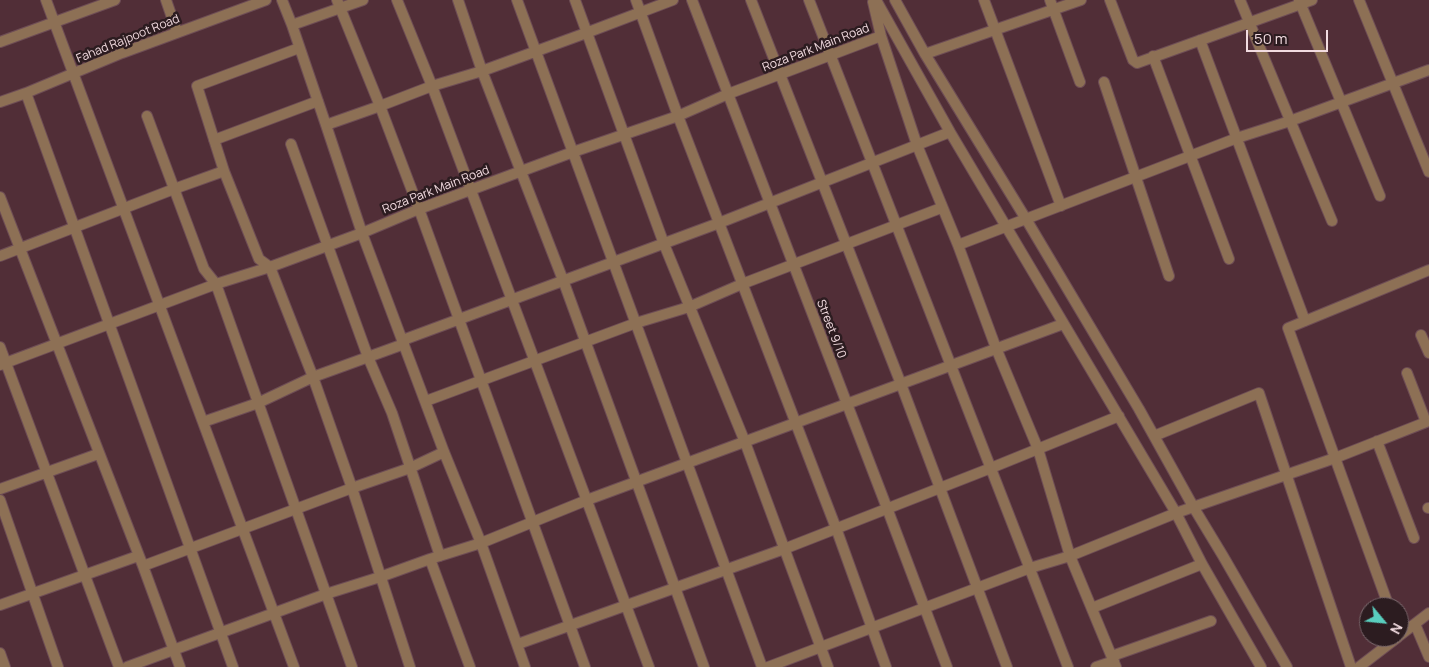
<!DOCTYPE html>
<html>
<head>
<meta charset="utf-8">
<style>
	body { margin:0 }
	#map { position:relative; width:1429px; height:667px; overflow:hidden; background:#512e37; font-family:Manrope,sans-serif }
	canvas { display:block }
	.north { position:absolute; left:1359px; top:597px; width:50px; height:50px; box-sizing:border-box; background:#2c1c20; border:1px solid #7b686d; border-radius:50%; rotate:118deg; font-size:14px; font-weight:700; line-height:20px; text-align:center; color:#f2dbe0 }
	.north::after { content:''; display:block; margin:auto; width:18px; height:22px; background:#59cebe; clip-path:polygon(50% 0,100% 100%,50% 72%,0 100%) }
	.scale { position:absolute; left:1246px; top:30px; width:82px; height:22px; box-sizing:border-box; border:2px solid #f2dbe0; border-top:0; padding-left:6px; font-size:15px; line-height:18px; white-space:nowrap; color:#f2dbe0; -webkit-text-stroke:4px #2c1c20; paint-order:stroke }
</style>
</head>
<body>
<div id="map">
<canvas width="1429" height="667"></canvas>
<div class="north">N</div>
<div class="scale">50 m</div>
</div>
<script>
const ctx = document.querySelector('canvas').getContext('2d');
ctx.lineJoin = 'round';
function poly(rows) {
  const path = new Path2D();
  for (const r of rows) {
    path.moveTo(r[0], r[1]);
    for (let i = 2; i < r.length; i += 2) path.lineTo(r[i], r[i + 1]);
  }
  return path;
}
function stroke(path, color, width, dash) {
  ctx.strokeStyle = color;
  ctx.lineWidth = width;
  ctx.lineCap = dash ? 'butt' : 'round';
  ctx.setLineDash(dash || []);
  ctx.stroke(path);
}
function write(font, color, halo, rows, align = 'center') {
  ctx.font = font + ' Manrope,sans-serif';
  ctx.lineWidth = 5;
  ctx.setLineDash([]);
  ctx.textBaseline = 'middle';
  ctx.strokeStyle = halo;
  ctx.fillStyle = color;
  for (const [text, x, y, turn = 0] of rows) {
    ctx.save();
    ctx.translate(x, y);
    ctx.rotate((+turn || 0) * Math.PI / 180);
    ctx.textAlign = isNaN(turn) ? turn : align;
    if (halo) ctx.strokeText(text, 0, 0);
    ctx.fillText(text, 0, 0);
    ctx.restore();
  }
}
const minor = poly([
	[46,0,294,667],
	[166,0,177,32],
	[282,0,292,25,326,125,362,233,444,452,481,543,525,667],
	[337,0,380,106,419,209,585,667],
	[397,0,432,86,649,667],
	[458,0,482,71,563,280,704,667],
	[517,0,762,667],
	[575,0,664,244,745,442,828,667],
	[636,0,678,116,836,528,886,667],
	[692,0,887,508,947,667],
	[751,0,901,384,1007,667],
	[809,0,1068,667],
	[876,0,950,132,1176,513,1202,564,1261,667],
	[895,0,925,54,1026,219,1139,409,1194,508,1223,556,1287,667],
	[984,0,1061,206],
	[1050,0,1080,82],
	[1110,0,1133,60,1137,63,1312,0],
	[1240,0,1332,221],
	[1299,0,1380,196],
	[1359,0,1429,172],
	[873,2,881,36,917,145,958,245,996,348,1038,449,1070,556,1116,667],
	[292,25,363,0],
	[1200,40,1305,321],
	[0,42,115,0],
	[299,48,197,86,224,171,259,259,270,267,313,377,352,488,410,667],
	[925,54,1081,0],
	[1153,56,1229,259],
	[1104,82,1169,276],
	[26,93,233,667],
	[0,102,26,93,122,53,266,0],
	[147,116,204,269,216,284,352,667],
	[326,125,380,106,432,86,482,71,586,33,673,0],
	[214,140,318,101],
	[291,144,368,357,392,413,440,556],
	[0,197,143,566,180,667],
	[958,245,1237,138,1290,121,1429,70],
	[0,256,174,189,224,171],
	[1421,335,1429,353],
	[403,340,719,223,950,132],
	[0,347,119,667],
	[0,365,216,284,270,267,362,233,419,209,573,152,678,116,728,94,881,36],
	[1407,373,1426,422],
	[426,401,636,323,689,307,742,284,941,208],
	[203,422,258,403,313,377,404,344],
	[1154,436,1259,393,1351,667],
	[1377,441,1414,538],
	[0,489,98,454],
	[0,500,58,667],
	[1428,508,1429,508],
	[430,559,470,667],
	[143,566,352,488,410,468,444,452],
	[0,605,138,556],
	[1389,607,1288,328,1429,270],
	[1092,608,1202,564],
	[1415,624,1429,657],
	[1399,636,1429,613],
	[518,644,784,549,991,468,1119,416],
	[0,653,5,667],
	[1112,656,1211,621],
	[127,667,326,594,380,577,430,559,481,543,587,500,1063,324],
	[768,667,1030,568,1070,556,1176,513,1335,458,1429,421],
	[1096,667,1114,661],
	[1359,667,1398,637]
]);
const streetNames = [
	["Fahad Rajpoot Road",128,39,-22],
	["Roza Park Main Road",816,48,-21],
	["Roza Park Main Road",436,190,-21],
	["Street 9/10",831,329,69]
];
stroke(minor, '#6e4d55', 12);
stroke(minor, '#8d7055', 10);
write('12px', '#f2dbe0', '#2c1c20', streetNames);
</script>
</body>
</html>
